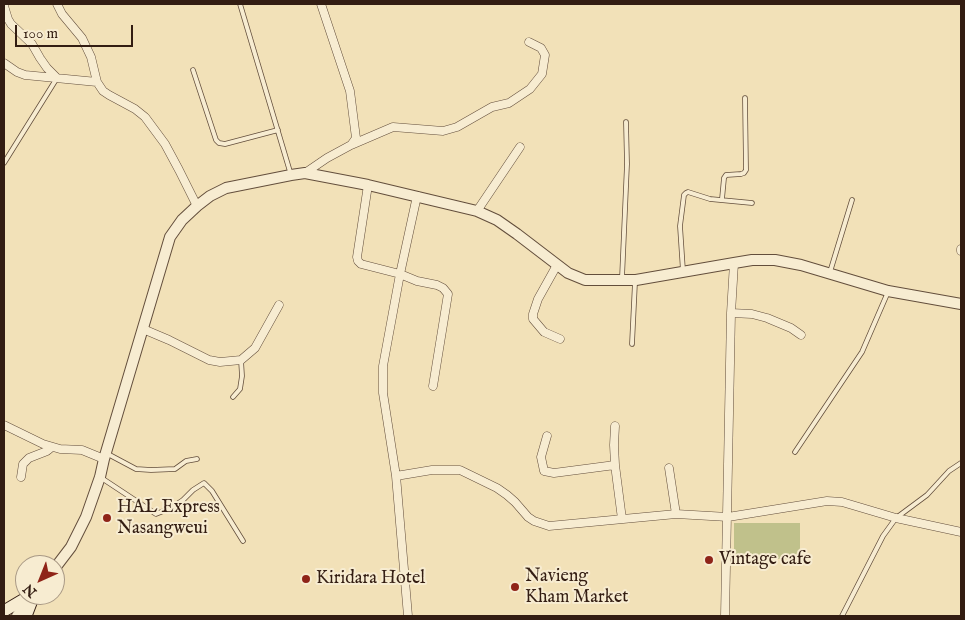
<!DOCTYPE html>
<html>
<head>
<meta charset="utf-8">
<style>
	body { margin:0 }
	#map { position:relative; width:965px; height:620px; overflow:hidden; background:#f2e1b8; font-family:"IM FELL English",serif }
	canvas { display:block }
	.frame { position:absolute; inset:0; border:5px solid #331d12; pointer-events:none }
	.north { position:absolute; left:15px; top:555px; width:50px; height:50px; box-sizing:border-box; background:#f7ecd1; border:1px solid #a99985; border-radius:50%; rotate:224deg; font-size:14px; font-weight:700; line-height:20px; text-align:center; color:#331d12 }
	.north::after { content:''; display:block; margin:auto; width:18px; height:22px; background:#8f2418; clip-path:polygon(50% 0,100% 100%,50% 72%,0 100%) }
	.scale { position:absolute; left:15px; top:25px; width:118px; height:22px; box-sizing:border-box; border:2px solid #331d12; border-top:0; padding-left:6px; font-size:15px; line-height:18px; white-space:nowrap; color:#331d12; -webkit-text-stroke:4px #f7ecd1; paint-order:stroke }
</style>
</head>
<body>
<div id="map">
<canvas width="965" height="620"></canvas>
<div class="frame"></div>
<div class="north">N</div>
<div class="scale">100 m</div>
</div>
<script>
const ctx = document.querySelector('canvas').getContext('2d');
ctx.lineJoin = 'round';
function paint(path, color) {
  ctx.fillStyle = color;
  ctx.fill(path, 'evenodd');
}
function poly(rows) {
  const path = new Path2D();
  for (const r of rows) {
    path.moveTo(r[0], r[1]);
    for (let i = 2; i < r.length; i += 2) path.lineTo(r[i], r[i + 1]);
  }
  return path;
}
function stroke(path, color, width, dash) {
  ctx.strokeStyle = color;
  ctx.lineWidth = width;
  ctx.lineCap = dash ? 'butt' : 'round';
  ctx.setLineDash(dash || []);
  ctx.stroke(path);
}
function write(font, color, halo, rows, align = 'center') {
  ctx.font = font + ' "IM FELL English",serif';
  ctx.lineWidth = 4;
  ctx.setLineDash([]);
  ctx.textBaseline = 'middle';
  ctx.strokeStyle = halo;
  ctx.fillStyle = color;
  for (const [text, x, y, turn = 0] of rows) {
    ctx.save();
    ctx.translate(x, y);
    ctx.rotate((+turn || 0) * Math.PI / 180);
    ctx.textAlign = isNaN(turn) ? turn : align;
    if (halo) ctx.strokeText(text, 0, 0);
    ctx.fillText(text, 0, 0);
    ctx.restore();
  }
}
const green = poly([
	[734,523,800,523,800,559,734,559]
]);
const service = poly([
	[240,4,291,175],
	[193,70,216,140,219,143,225,144,278,130],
	[4,163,57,78],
	[722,199,724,178,726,175,741,174,744,173,746,170,745,98],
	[683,271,680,226,684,195,686,193,688,192,710,199,752,203],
	[830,272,852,200],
	[622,278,627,164,626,122],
	[632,344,635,282],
	[233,397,240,389,242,376,241,360],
	[795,452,862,352,888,292],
	[106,453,136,469,151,470,175,469,186,461,197,459],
	[100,477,156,514,171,508,183,500,193,490,204,483,212,491,243,541],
	[842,616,883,536,896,518,927,495,949,471,961,463]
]);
const minor = poly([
	[57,4,62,14,82,38,91,57,97,82,103,91,109,95,135,109,145,117,165,144,179,170,197,206],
	[4,6,8,19,11,24,32,44,40,58,47,68,57,78],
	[4,63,17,72,25,75,97,82],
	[351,145,393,127,443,131,457,127,492,107,509,103,530,89,542,74,545,55,541,48,529,42],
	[305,173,327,158,351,145,356,138,350,91,321,4],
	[368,185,357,257,358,261,361,264,400,274,417,281,437,285,443,288,448,294,433,386],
	[477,211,520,147],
	[961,249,961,251],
	[557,265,538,299,533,314,533,319,544,332,560,339],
	[731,313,752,314,767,318,791,328,801,335],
	[143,329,169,340,209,360,220,362,241,360,255,348,279,305],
	[4,425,43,444,60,449,82,450,104,459],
	[615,426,614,445,615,465,622,519],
	[547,436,541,457,544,471,554,473,615,465],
	[669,468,676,514],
	[396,476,432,470,460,470,497,488,507,495,515,502,528,517,534,521,549,526,676,514,728,517,827,501,842,502,896,518,961,532],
	[21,477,23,464,29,458,47,451,52,447],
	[408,616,396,476,383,393,383,366,400,274,417,196],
	[725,616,731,313,734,263]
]);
const tertiary = poly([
	[55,568,71,547,86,517,100,477,104,459,170,237,182,220,197,206,210,196,226,188,291,175,305,173,368,185,477,211,497,220,517,234,568,273,585,280,636,280,734,263,752,260,775,260,801,265,888,291,961,304],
	[17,616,31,597]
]);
const secondary = poly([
	[4,611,31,595],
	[26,616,34,595]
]);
const markers = [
	[107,518,5,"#8f2418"],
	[709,560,5,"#8f2418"],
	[306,579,5,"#8f2418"],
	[515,587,5,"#8f2418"]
];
const poiNames = [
	["HAL Express",117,508],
	["Nasangweui",117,529],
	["Vintage cafe",719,560],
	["Navieng",525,577],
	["Kham Market",525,598],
	["Kiridara Hotel",316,579]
];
paint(green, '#c0c18b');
stroke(service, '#634e3c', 5.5);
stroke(minor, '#634e3c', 9);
stroke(tertiary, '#634e3c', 12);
stroke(secondary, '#331d12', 13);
stroke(service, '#f7ecd1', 4);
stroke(minor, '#f7ecd1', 8);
stroke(tertiary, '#f7ecd1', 10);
stroke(secondary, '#f7ecd1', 11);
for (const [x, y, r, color] of markers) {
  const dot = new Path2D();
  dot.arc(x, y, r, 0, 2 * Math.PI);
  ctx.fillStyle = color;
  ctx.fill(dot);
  stroke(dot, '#f7ecd1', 2);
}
write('18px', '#331d12', '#f7ecd1', poiNames, 'left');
</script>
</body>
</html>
